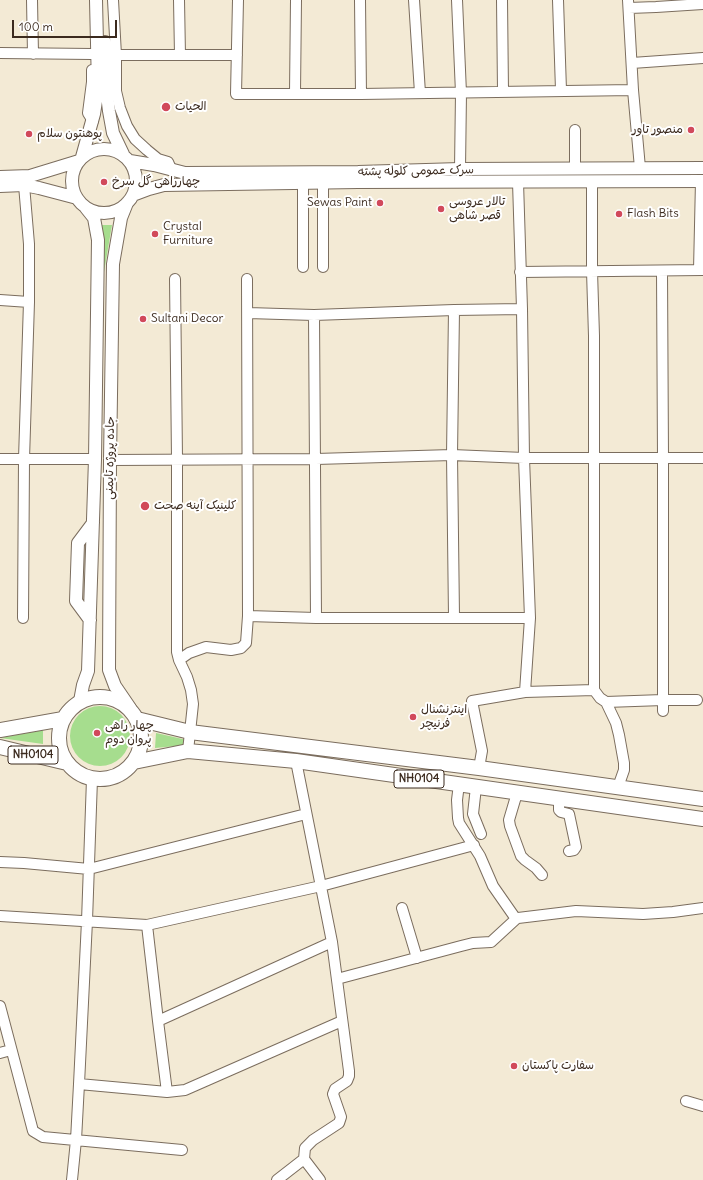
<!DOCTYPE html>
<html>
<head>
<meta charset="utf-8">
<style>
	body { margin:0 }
	#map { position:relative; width:703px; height:1180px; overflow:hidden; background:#f3ead5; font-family:Delius,sans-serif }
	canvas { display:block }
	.scale { position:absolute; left:12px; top:20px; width:105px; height:18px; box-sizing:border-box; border:2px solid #3b2a1e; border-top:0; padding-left:5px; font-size:12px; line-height:14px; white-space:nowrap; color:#3b2a1e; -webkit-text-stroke:3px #fff; paint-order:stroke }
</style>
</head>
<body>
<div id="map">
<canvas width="703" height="1180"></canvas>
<div class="scale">100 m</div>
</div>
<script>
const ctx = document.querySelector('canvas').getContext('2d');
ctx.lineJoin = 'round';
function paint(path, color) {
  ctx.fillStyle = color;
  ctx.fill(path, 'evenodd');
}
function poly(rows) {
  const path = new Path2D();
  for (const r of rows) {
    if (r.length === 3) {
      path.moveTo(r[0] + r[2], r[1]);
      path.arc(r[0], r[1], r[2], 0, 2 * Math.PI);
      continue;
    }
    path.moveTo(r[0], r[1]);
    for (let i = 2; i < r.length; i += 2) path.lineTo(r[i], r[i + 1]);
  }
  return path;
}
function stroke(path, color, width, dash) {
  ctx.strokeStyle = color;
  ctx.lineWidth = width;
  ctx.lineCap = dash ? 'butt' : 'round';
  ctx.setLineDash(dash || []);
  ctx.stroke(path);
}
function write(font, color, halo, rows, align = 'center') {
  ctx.font = font + ' Delius,"Playpen Sans Arabic",sans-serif';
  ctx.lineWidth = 4;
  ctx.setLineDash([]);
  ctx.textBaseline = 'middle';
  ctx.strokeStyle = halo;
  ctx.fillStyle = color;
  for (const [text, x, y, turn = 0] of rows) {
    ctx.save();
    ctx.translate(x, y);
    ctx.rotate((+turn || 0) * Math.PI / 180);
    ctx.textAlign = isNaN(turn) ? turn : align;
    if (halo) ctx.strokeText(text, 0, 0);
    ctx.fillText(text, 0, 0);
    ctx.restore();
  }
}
const green = poly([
	[99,225,112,225,103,278],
	[100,736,30],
	[43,730,43,744,0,738],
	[156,733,187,740,187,745,155,748]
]);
const minor = poly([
	[32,0,33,54],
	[113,0,116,55,116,91,120,108,127,126,135,139,147,150,158,159,168,162,172,171],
	[179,0,180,55],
	[238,0,236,94,361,94,633,90],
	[360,0,361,94],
	[414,0,420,93],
	[457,0,461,93,460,169],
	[502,0,503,91],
	[558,0,561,90],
	[628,0,633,90,640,168],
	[629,8,656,7,703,4],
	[0,53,92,54,97,53],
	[116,55,237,55],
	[632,63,703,58],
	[92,70,92,82,88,113,93,121],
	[295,93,296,0],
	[575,169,575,130],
	[518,182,522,309,524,458,530,618,525,692],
	[592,182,592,271,594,336,594,690,600,698,606,702,616,723,619,735,624,763,624,770,618,787],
	[303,183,303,267],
	[323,183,323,267],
	[699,270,701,181],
	[662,271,663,458,663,711],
	[520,272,703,270],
	[175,279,177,459,177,652,179,660,187,677,191,690,193,704,188,751],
	[0,300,29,302],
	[248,313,314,315,454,310,522,309],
	[314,315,316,618],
	[0,459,95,459],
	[110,460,316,459,452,455,524,458,703,458],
	[248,616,316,618,530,618],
	[454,617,452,455,454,310],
	[23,618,24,459,29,302,29,244,24,185],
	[179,660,189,653,206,647,231,650,241,648,246,643,248,616,247,279],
	[606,702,663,700,697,700],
	[296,761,332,942,349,1071,349,1076,347,1081,335,1089,333,1094,341,1117,339,1123,313,1140,305,1148,304,1159,320,1180],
	[479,768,482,751,472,701,525,692,594,690],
	[459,784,457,800,458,818,459,823,480,856,493,886,516,919],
	[476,787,473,814,481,834],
	[517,793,509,820,510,826,521,856,525,860,536,868,542,875],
	[559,799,559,810,561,812,569,814,576,847,574,850,569,851],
	[0,862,24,863,89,869,306,814],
	[402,908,417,958],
	[0,916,147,925,321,886,474,845],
	[147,925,158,1021,167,1092],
	[337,979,461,946,473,943,491,942,516,919,518,918,576,911,643,914,673,912,703,908],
	[0,1006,33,1131,43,1137,182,1150],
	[158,1021,332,942],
	[0,1053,11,1050],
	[79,1084,167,1092,185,1090,342,1021],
	[686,1101,703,1106],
	[72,1180,76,1140,79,1084,87,921,92,779],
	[277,1180,304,1159]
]);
const major = poly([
	[105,42,106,86,109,111,113,133,123,154],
	[104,181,32],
	[82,157,94,114,98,87,96,0],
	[130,161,154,165,185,173,358,172,460,169,703,168],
	[0,177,30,176,79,161],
	[0,186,24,185,39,188,77,198],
	[133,195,149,189,164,185,358,182,703,181],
	[127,203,121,218,113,264,110,460,109,670,115,686,130,708],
	[90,620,76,601,78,543,93,523],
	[80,701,83,685,88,671,95,459,98,240,94,218,86,208]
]);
const highway = poly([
	[100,738,41],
	[137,719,190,732,479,768,703,799],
	[0,730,63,719],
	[0,747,67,763],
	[134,762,188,751,296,761,703,819]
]);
const markers = [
	[166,107,5,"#d1495b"],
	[691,130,4,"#d1495b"],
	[29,134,4,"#d1495b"],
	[104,182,4,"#d1495b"],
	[380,203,4,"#d1495b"],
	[441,209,4,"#d1495b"],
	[619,214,4,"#d1495b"],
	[155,234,4,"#d1495b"],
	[143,319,4,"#d1495b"],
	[145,506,5,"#d1495b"],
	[413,717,4,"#d1495b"],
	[97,733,4,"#d1495b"],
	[514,1066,4,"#d1495b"]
];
const shields = [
	[33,755,50],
	[419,779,50]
];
const shieldNames = [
	["NH0104",33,755],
	["NH0104",419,779]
];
const poiNames = [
	["الحیات",175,107],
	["منصور تاور",683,130,"right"],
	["پوهنتون سلام",37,134],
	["چهارراهی گل سرخ",112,182],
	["تالار عروسی",449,202],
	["قصر شاهی",449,216],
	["Sewas Paint",372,203,"right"],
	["Flash Bits",627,214],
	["Crystal",163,227],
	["Furniture",163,241],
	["Sultani Decor",151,319],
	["کلینیک آینه صحت",154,506],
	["اینترنشنال",421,710],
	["فرنیچر",421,724],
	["چهار راهی",105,726],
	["پروان دوم",105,740],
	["سفارت پاکستان",522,1066]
];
const streetNames = [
	["سرک عمومی کلوله پشته",416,171,-1],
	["جاده پروژه تایمنی",110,458,-89]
];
paint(green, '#a6dd8e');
stroke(minor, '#7b6d5e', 12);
stroke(major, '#7b6d5e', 14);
stroke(highway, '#7b6d5e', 16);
stroke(minor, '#fff', 10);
stroke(major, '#fff', 12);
stroke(highway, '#fff', 14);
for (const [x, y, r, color] of markers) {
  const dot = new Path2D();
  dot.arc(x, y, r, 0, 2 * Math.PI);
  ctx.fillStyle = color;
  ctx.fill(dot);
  stroke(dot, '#fff', 1.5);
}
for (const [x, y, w] of shields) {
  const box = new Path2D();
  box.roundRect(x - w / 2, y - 9, w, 18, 3);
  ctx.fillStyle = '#fff';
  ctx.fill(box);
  stroke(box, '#3b2a1e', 1);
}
write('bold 11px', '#3b2a1e', null, shieldNames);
write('12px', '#3b2a1e', '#fff', poiNames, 'left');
write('12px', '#3b2a1e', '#fff', streetNames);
</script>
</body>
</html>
